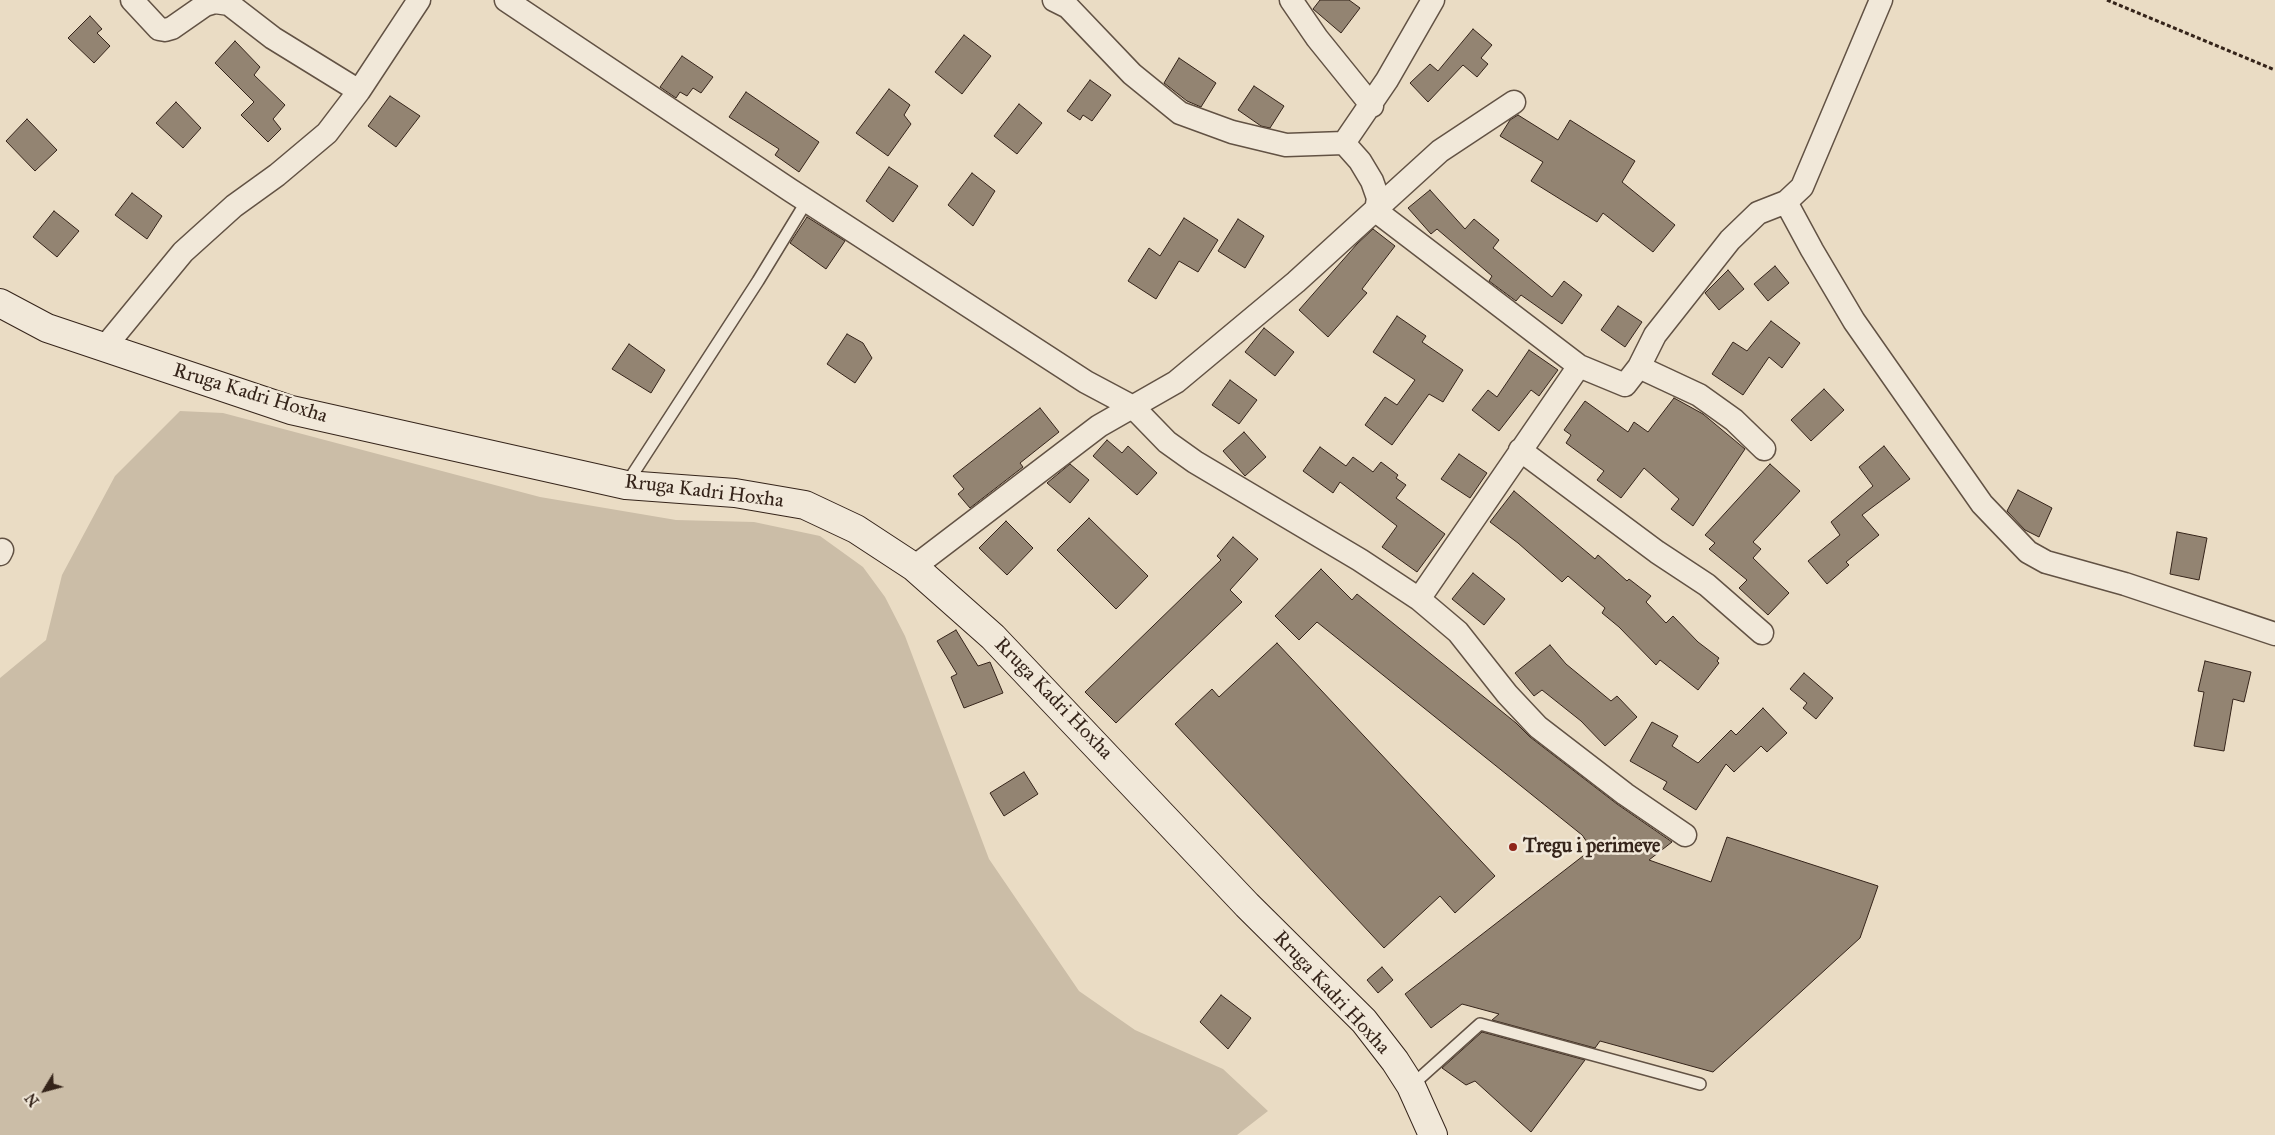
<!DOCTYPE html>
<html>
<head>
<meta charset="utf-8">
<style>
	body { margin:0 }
	#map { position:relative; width:2275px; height:1135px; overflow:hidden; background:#eadcc4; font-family:"IM FELL Great Primer",serif }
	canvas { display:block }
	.north { position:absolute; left:20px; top:1065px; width:50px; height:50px; -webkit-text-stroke:4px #f1e8d9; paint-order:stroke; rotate:233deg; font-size:14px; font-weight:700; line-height:20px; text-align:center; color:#35241a }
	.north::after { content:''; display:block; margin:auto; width:18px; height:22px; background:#35241a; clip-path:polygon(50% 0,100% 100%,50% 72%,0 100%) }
</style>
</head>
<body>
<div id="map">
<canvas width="2275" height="1135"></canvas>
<div class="north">N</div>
</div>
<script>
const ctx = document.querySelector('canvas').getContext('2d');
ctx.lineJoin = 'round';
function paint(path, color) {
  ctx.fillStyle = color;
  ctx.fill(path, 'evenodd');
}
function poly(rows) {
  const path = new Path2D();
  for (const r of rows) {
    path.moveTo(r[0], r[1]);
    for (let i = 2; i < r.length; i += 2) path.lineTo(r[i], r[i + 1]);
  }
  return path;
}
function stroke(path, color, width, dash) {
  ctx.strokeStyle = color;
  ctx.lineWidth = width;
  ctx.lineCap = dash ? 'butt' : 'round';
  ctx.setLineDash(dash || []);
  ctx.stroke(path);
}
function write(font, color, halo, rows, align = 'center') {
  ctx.font = font + ' "IM FELL Great Primer",serif';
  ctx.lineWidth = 5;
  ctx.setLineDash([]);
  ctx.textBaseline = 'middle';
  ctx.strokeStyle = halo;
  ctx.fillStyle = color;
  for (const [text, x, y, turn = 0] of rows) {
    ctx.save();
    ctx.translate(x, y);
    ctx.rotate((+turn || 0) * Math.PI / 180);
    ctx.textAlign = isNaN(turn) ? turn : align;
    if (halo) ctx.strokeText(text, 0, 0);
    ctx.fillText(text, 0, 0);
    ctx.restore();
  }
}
const green = poly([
	[180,411,223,413,540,497,676,520,754,522,820,536,863,567,885,597,905,636,989,859,1079,991,1135,1030,1223,1069,1268,1111,1237,1135,0,1135,0,678,46,640,62,575,115,476]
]);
const building = poly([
	[1320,0,1349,0,1360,8,1341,33,1313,9,1320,0],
	[90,16,102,29,97,33,110,46,94,63,68,38,90,16],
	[1473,29,1492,45,1481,58,1488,64,1477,77,1463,65,1428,102,1410,83,1430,64,1438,71,1473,29],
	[964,35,991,56,962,94,935,72,964,35],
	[235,41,260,67,254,75,285,105,273,119,281,129,268,142,241,115,254,102,215,63,235,41],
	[682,56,713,77,701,93,693,88,687,96,680,92,676,98,660,87,682,56],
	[1179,58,1216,83,1201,107,1187,101,1164,83,1179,58],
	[1090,80,1111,95,1092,121,1083,115,1080,120,1067,111,1090,80],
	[1254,86,1284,106,1270,128,1261,126,1238,110,1254,86],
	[889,89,910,105,904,115,911,124,888,156,856,133,889,89],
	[746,92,819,142,799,172,775,155,779,149,729,117,746,92],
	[390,96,420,116,396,147,368,126,390,96],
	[176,102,201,128,183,148,156,123,176,102],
	[1019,104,1042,123,1017,154,994,136,1019,104],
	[1518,115,1558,140,1570,120,1635,161,1622,182,1675,225,1653,252,1603,213,1597,222,1531,181,1543,162,1500,136,1510,120,1518,115],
	[27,119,57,150,35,171,6,141,27,119],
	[889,167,918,186,893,222,866,201,889,167],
	[972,173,995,191,973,226,948,205,972,173],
	[1430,190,1465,229,1474,219,1499,240,1493,248,1552,297,1564,281,1582,295,1562,324,1521,295,1516,301,1489,281,1492,276,1437,229,1431,234,1408,208,1430,190],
	[132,193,162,216,147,239,115,215,132,193],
	[54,211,79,231,57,257,33,237,54,211],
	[807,217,845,241,826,269,790,243,807,217],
	[1184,218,1218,240,1198,272,1179,261,1156,299,1128,281,1149,248,1160,256,1184,218],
	[1238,219,1264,236,1245,268,1218,251,1238,219],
	[1373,229,1395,246,1362,289,1367,293,1328,337,1299,310,1357,244,1373,229],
	[1775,266,1789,283,1768,301,1754,284,1775,266],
	[1728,270,1744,289,1719,310,1705,293,1728,270],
	[1618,306,1642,322,1625,347,1601,330,1618,306],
	[1397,316,1426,336,1422,342,1463,370,1443,402,1429,394,1392,445,1365,425,1385,397,1397,405,1415,380,1373,352,1397,316],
	[1771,321,1800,343,1782,368,1769,357,1743,395,1712,374,1733,342,1747,351,1771,321],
	[1264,328,1294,352,1275,376,1245,352,1264,328],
	[847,334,863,343,872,358,855,383,827,364,847,334],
	[629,344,665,370,651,393,612,369,629,344],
	[1529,350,1558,370,1539,396,1531,390,1499,431,1472,410,1488,390,1497,397,1529,350],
	[1230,380,1257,400,1239,424,1212,405,1230,380],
	[1824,389,1844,410,1811,441,1791,420,1824,389],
	[1674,398,1703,414,1745,449,1693,526,1671,509,1679,499,1644,468,1621,498,1597,480,1604,471,1566,443,1571,435,1564,430,1585,401,1628,432,1634,422,1648,432,1674,398],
	[1040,408,1059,432,1020,463,1023,467,970,508,958,494,964,489,953,476,1040,408],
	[1244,432,1266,457,1245,476,1223,451,1244,432],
	[1107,440,1122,453,1128,446,1157,473,1137,495,1093,456,1107,440],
	[1884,446,1910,479,1862,515,1879,535,1846,562,1849,565,1827,584,1808,561,1840,535,1831,522,1873,486,1859,467,1884,446],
	[1320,447,1346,466,1353,457,1373,472,1381,462,1398,475,1396,478,1406,485,1396,498,1445,534,1417,572,1382,547,1397,526,1340,482,1333,493,1303,471,1320,447],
	[1459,454,1487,473,1470,498,1441,479,1459,454],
	[1070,464,1089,480,1070,503,1047,483,1070,464],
	[1770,464,1800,491,1753,542,1761,549,1753,558,1789,593,1768,615,1739,588,1747,580,1709,549,1715,543,1705,535,1770,464],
	[2018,490,2052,508,2039,537,2025,530,2007,511,2018,490],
	[1514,491,1595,559,1598,555,1627,581,1629,579,1651,596,1646,602,1666,623,1673,616,1698,642,1719,658,1717,661,1719,663,1698,690,1660,660,1656,665,1619,627,1602,613,1605,608,1568,576,1562,582,1518,543,1490,522,1514,491],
	[1089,518,1148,576,1116,609,1057,550,1089,518],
	[1006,521,1033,548,1007,575,979,548,1006,521],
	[2177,532,2207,538,2199,580,2170,574,2177,532],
	[1233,537,1258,559,1230,590,1242,602,1116,723,1085,692,1221,560,1217,556,1233,537],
	[1321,569,1352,600,1357,594,1516,723,1530,737,1617,804,1672,842,1649,860,1711,882,1727,837,1878,886,1860,938,1713,1072,1600,1041,1595,1048,1492,1020,1499,1014,1462,1004,1431,1028,1405,994,1592,849,1582,835,1317,622,1299,640,1275,616,1321,569],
	[1473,573,1505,599,1484,625,1452,599,1473,573],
	[956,630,978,666,990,662,1003,693,964,708,951,677,957,674,937,641,956,630],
	[1277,643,1495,876,1455,913,1440,896,1384,948,1175,724,1212,689,1219,697,1277,643],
	[1550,645,1566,664,1611,701,1617,696,1637,717,1605,746,1581,721,1542,690,1534,696,1515,673,1550,645],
	[2205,661,2251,672,2244,702,2233,699,2224,751,2194,746,2204,692,2198,691,2205,661],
	[1804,673,1833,698,1816,719,1803,708,1807,703,1790,689,1804,673],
	[1763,708,1787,733,1767,752,1761,746,1734,772,1726,764,1696,810,1663,789,1667,782,1630,761,1652,722,1678,736,1672,746,1698,763,1731,730,1736,735,1763,708],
	[1024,772,1038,794,1004,816,990,793,1024,772],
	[1382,967,1393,980,1378,993,1367,980,1382,967],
	[1221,995,1251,1018,1228,1049,1200,1022,1221,995],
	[1482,1032,1585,1060,1531,1132,1475,1081,1466,1085,1442,1068,1482,1032]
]);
const path = poly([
	[2107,0,2275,70]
]);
const service = poly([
	[627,483,758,281,808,199],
	[1411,1086,1480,1024,1700,1084]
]);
const minor = poly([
	[132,0,159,29,165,30,172,28,205,5,215,2,229,4,273,38,359,91],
	[506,0,790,190,1086,382,1133,407,1167,442,1195,462,1360,560,1419,599,1458,632,1507,694,1538,727,1625,794,1685,835],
	[1054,0,1068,7,1132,74,1180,113,1232,132,1286,145,1344,143,1387,80,1433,0],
	[1291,0,1317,38,1372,106],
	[1881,0,1802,187,1786,202,1812,250,1854,321,1982,504,2028,552,2046,562,2125,584,2275,634],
	[1344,143,1360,161,1372,181,1378,198,1376,211,1579,366,1625,385,1639,367,1655,335,1730,240,1758,213,1786,202],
	[104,348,183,252,234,206,277,175,327,133,359,91,419,0],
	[1639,367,1699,395,1734,420,1764,449],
	[1520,450,1657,552,1707,585,1762,633],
	[0,554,2,550],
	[914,567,1099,426,1176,382,1296,282,1440,151,1514,102],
	[1419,599,1579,366]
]);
const secondary = poly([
	[0,303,47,328,291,410,626,485,735,493,805,505,856,529,914,567,993,637,1247,905,1364,1021,1395,1061,1411,1086,1433,1135]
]);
const markers = [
	[1513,847,5,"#8f2418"]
];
const streetNames = [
	["Rruga Kadri Hoxha",250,394,17],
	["Rruga Kadri Hoxha",704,492,7],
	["Rruga Kadri Hoxha",1053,699,46],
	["Rruga Kadri Hoxha",1331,993,47]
];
const poiNames = [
	["Tregu i perimeve",1523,847]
];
paint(green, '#cbbda7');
paint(building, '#938472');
stroke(building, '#35241a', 1);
stroke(service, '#625244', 14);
stroke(minor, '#625244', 25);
stroke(secondary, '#35241a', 30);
stroke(path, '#35241a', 3, [4, 2.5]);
stroke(service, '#f1e8d9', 11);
stroke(minor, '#f1e8d9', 22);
stroke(secondary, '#f1e8d9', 28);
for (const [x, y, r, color] of markers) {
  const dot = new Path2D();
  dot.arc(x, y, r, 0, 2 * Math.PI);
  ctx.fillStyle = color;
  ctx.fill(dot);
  stroke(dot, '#f1e8d9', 2);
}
write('20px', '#35241a', '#f1e8d9', streetNames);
write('bold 20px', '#35241a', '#f1e8d9', poiNames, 'left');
</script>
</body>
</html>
